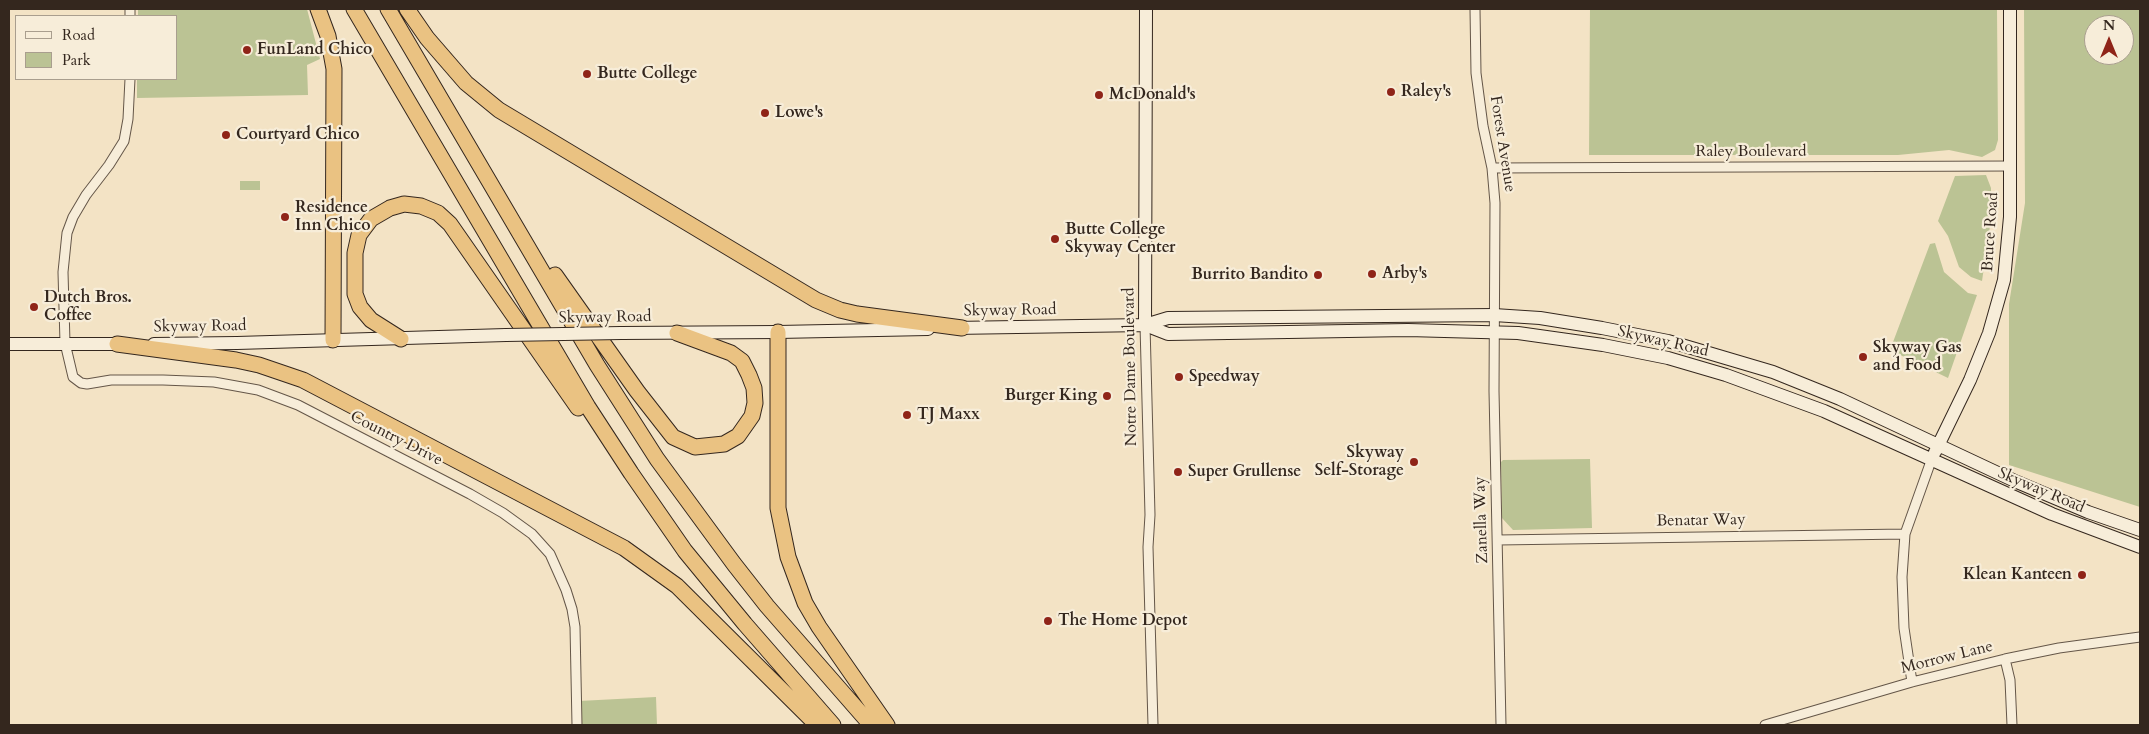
<!DOCTYPE html>
<html>
<head>
<meta charset="utf-8">
<style>
	body { margin:0 }
	#map { position:relative; width:2149px; height:734px; overflow:hidden; background:#f3e3c5; font-family:Cardo,serif }
	canvas { display:block }
	.frame { position:absolute; inset:0; border:10px solid #34271e; pointer-events:none }
	.legend { position:absolute; left:15px; top:15px; width:162px; height:65px; box-sizing:border-box; background:#f7edd9; border:1px solid #a99e8e; margin:0; padding:6px 9px; list-style:none; font-size:15px; color:#34271e }
	.legend li { display:flex; align-items:center; gap:10px; height:25px }
	.legend b { width:25px; border:1px solid #a99e8e }
	.north { position:absolute; left:2084px; top:15px; width:50px; height:50px; box-sizing:border-box; background:#f7edd9; border:1px solid #a99e8e; border-radius:50%; rotate:0deg; font-size:14px; font-weight:700; line-height:20px; text-align:center; color:#34271e }
	.north::after { content:''; display:block; margin:auto; width:18px; height:22px; background:#8f2418; clip-path:polygon(50% 0,100% 100%,50% 72%,0 100%) }
</style>
</head>
<body>
<div id="map">
<canvas width="2149" height="734"></canvas>
<div class="frame"></div>
<ul class="legend">
<li><b style="height:6px;background:#f7edd9"></b>Road</li>
<li><b style="height:14px;background:#bbc394"></b>Park</li>
</ul>
<div class="north">N</div>
</div>
<script>
const ctx = document.querySelector('canvas').getContext('2d');
ctx.lineJoin = 'round';
function paint(path, color) {
  ctx.fillStyle = color;
  ctx.fill(path, 'evenodd');
}
function poly(rows) {
  const path = new Path2D();
  for (const r of rows) {
    path.moveTo(r[0], r[1]);
    for (let i = 2; i < r.length; i += 2) path.lineTo(r[i], r[i + 1]);
  }
  return path;
}
function stroke(path, color, width, dash) {
  ctx.strokeStyle = color;
  ctx.lineWidth = width;
  ctx.lineCap = dash ? 'butt' : 'round';
  ctx.setLineDash(dash || []);
  ctx.stroke(path);
}
function write(font, color, halo, rows, align = 'center') {
  ctx.font = font + ' Cardo,serif';
  ctx.lineWidth = 4.5;
  ctx.setLineDash([]);
  ctx.textBaseline = 'middle';
  ctx.strokeStyle = halo;
  ctx.fillStyle = color;
  for (const [text, x, y, turn = 0] of rows) {
    ctx.save();
    ctx.translate(x, y);
    ctx.rotate((+turn || 0) * Math.PI / 180);
    ctx.textAlign = isNaN(turn) ? turn : align;
    if (halo) ctx.strokeText(text, 0, 0);
    ctx.fillText(text, 0, 0);
    ctx.restore();
  }
}
const green = poly([
	[138,9,307,9,320,59,307,65,308,95,137,98,137,79,176,79,176,16,138,16],
	[1590,9,1997,9,1998,140,1995,150,1982,157,1949,150,1898,155,1589,155],
	[2024,9,2140,9,2140,507,2009,465,2009,304,2025,203],
	[2094,25,2124,25,2124,55,2094,55],
	[1986,175,1991,188,1991,219,1982,281,1971,277,1959,267,1948,236,1938,221,1955,176],
	[240,181,260,181,260,190,240,190],
	[1935,243,1944,272,1968,293,1977,295,1948,378,1890,350,1930,244],
	[1590,459,1592,528,1513,530,1502,518,1501,462,1503,460],
	[656,697,657,725,580,725,579,701]
]);
const street = poly([
	[130,9,130,16],
	[1475,9,1476,73,1483,126,1492,168,1495,203,1494,391,1501,725],
	[130,79,128,119,124,141,109,165,86,195,73,217,67,233,63,272,65,343,73,377,81,383,87,384,111,380,163,380,214,382,258,390,298,405,470,494,503,513,532,534,550,554,566,590,572,609,575,627,577,725],
	[1492,168,2011,166],
	[1145,325,1150,515,1148,547,1153,725],
	[1498,540,1905,534],
	[2005,659,2010,680,2012,725],
	[1912,682,1904,628,1902,577,1905,534,1931,461],
	[1765,725,1912,682,2005,659,2059,648,2140,637]
]);
const secondary = poly([
	[1145,325,1168,334,1408,330,1518,333,1603,345,1668,358,1726,375,1824,411,2052,514,2140,547],
	[1145,325,1146,9],
	[953,328,1145,325,1168,318,1494,315,1540,318,1602,328,1668,341,1773,372,1840,399,2017,482,2088,512,2140,530],
	[621,333,778,332,928,329],
	[9,344,126,344],
	[154,344,237,343,506,335],
	[1935,452,1970,380,1989,333,2004,280,2010,217,2010,9]
]);
const highway = poly([
	[318,9,328,36,334,69,333,340],
	[354,9,588,407,631,473,685,551,745,624,833,725],
	[388,9,597,365,657,459,734,564,767,606,871,725],
	[407,9,427,38,466,83,499,110,816,300,840,310,857,314,962,328],
	[555,275,637,391,673,437,695,447,724,444,738,436,752,416,755,403,754,388,749,375,742,361,731,353,677,333],
	[778,332,778,508,788,557,805,603,819,627,887,725],
	[401,339,371,320,360,307,355,294,355,253,359,235,371,219,390,208,404,204,421,206,438,213,450,224,578,408],
	[117,344,236,360,259,365,303,380,624,548,677,586,817,725]
]);
const secondaryBridge = poly([
	[506,335,621,333]
]);
const markers = [
	[247,50,5,"#8f2418"],
	[587,74,5,"#8f2418"],
	[1391,92,5,"#8f2418"],
	[1099,95,5,"#8f2418"],
	[765,113,5,"#8f2418"],
	[226,135,5,"#8f2418"],
	[285,217,5,"#8f2418"],
	[1055,239,5,"#8f2418"],
	[1372,274,5,"#8f2418"],
	[1318,275,5,"#8f2418"],
	[34,307,5,"#8f2418"],
	[1863,357,5,"#8f2418"],
	[1179,377,5,"#8f2418"],
	[1107,396,5,"#8f2418"],
	[907,415,5,"#8f2418"],
	[1414,462,5,"#8f2418"],
	[1178,472,5,"#8f2418"],
	[2082,575,5,"#8f2418"],
	[1048,621,5,"#8f2418"]
];
const poiNames = [
	["FunLand Chico",257,50],
	["Butte College",597,74],
	["Raley's",1401,92],
	["McDonald's",1109,95],
	["Lowe's",775,113],
	["Courtyard Chico",236,135],
	["Residence",295,208],
	["Inn Chico",295,226],
	["Butte College",1065,230],
	["Skyway Center",1065,248],
	["Arby's",1382,274],
	["Burrito Bandito",1308,275,"right"],
	["Dutch Bros.",44,298],
	["Coffee",44,316],
	["Skyway Gas",1873,348],
	["and Food",1873,366],
	["Speedway",1189,377],
	["Burger King",1097,396,"right"],
	["TJ Maxx",917,415],
	["Skyway",1404,453,"right"],
	["Self-Storage",1404,471,"right"],
	["Super Grullense",1188,472],
	["Klean Kanteen",2072,575,"right"],
	["The Home Depot",1058,621]
];
const streetNames = [
	["Forest Avenue",1502,144,81],
	["Raley Boulevard",1751,152],
	["Bruce Road",1991,232,-86],
	["Skyway Road",1010,311,-1],
	["Skyway Road",605,318,-1],
	["Skyway Road",200,327,-1],
	["Skyway Road",1663,342,13],
	["Notre Dame Boulevard",1131,367,-91],
	["Country Drive",396,439,27],
	["Skyway Road",2041,491,23],
	["Zanella Way",1482,520,-92],
	["Benatar Way",1701,521,-1],
	["Morrow Lane",1947,658,-14]
];
paint(green, '#bbc394');
stroke(street, '#645648', 11);
stroke(secondary, '#34271e', 14);
stroke(highway, '#34271e', 17);
stroke(street, '#f7edd9', 9);
stroke(secondary, '#f7edd9', 12);
stroke(highway, '#eac282', 15);
stroke(secondaryBridge, '#34271e', 14, []);
stroke(secondaryBridge, '#f7edd9', 12);
for (const [x, y, r, color] of markers) {
  const dot = new Path2D();
  dot.arc(x, y, r, 0, 2 * Math.PI);
  ctx.fillStyle = color;
  ctx.fill(dot);
  stroke(dot, '#f7edd9', 2);
}
write('bold 16px', '#34271e', '#f7edd9', poiNames, 'left');
write('16px', '#34271e', '#f7edd9', streetNames);
</script>
</body>
</html>
